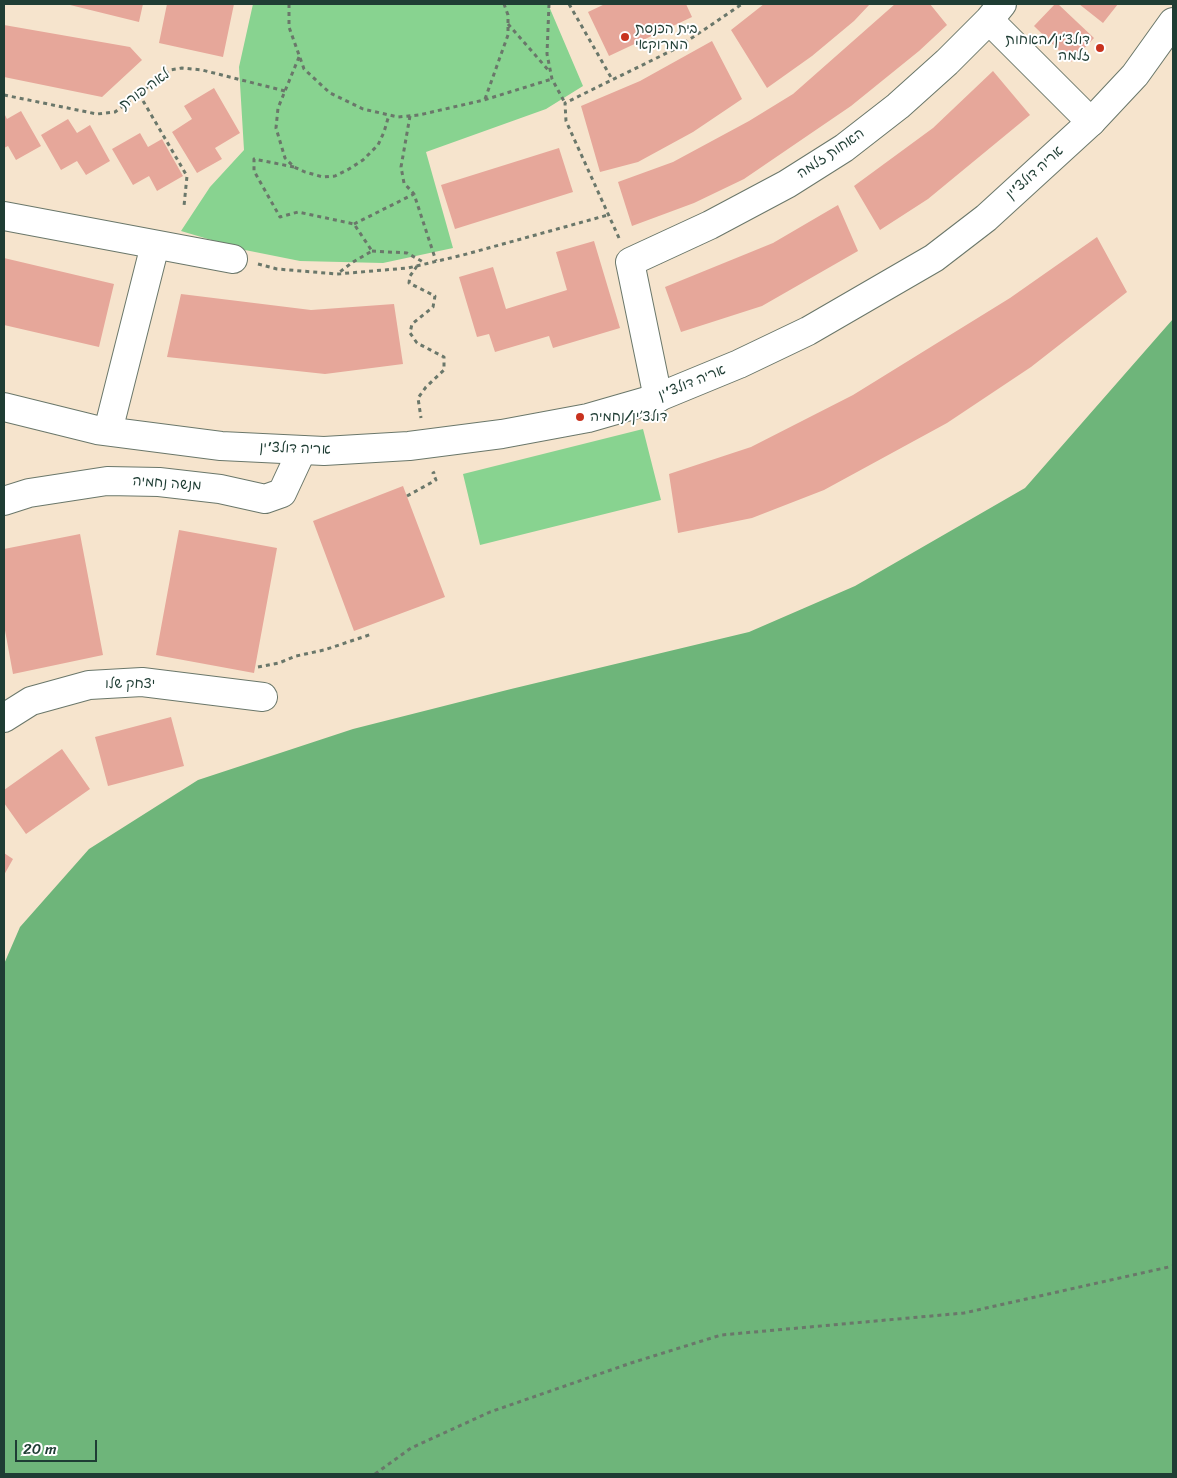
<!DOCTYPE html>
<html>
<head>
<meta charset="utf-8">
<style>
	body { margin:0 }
	#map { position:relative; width:1177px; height:1478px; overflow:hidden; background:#f6e4cd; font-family:Sriracha,sans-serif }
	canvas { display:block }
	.frame { position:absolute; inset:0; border:5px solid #1f3d34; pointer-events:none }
	.scale { position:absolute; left:15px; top:1440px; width:82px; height:22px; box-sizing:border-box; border:2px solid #1f3d34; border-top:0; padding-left:6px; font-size:15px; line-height:18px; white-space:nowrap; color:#1f3d34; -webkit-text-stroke:4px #fff; paint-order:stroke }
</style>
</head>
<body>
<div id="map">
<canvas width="1177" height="1478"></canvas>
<div class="frame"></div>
<div class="scale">20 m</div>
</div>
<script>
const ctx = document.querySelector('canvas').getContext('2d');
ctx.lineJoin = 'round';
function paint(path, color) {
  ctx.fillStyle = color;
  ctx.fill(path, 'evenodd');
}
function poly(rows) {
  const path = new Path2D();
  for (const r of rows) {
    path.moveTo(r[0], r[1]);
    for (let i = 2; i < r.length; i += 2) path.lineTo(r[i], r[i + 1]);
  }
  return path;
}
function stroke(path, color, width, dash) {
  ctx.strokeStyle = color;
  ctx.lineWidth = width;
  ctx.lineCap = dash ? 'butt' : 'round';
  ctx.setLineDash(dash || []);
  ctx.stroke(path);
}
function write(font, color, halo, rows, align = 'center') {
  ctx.font = font + ' Sriracha,"Playpen Sans Hebrew",sans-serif';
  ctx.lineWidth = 4;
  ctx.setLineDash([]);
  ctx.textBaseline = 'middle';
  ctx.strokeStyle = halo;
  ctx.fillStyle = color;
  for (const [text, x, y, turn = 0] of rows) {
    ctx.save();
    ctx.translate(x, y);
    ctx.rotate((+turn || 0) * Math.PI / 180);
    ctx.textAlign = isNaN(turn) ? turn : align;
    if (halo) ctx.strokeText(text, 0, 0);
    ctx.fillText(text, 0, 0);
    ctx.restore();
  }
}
const green = poly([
	[253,4,548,4,583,86,546,109,426,152,453,248,383,263,300,261,245,250,181,231,210,187,244,150,239,67],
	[643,429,661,500,480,545,463,474]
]);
const forest = poly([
	[1173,319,1173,1474,4,1474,4,964,20,927,89,849,198,780,353,729,511,689,749,632,855,586,1025,488]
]);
const building = poly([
	[66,4,143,4,139,22],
	[167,4,234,4,223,57,159,43],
	[605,4,686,4,692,17,609,56,588,12],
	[764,4,870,4,854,21,812,56,767,88,731,30],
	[895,4,930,4,947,25,919,51,851,106,744,179,694,203,632,226,618,182,673,162,749,121,793,94],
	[1055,4,1058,4,1094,38,1071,62,1034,26],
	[1079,4,1118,4,1103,23],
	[4,25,130,47,142,60,102,97,4,77],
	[712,41,742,99,693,132,638,162,600,172,581,106,640,81],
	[993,71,1030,115,928,199,880,230,854,186,933,128],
	[214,88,240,133,215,148,222,159,197,173,172,132,192,119,184,106],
	[21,111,41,146,16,160,8,146,4,148,4,113,7,119],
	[68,119,77,133,90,125,110,161,86,175,77,161,61,170,41,135],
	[140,133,148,147,162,139,183,176,157,191,149,176,133,185,112,149],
	[559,148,573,192,455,229,441,185],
	[838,205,858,251,762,306,681,332,665,287,773,243],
	[1097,237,1127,292,1031,367,947,423,824,490,752,518,678,533,669,474,751,447,853,395,1010,298],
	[594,241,620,328,553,348,549,336,495,352,489,334,477,337,459,277,493,267,506,309,567,290,556,252],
	[4,258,114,284,99,347,4,325],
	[181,294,311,310,394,304,403,364,325,374,167,357],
	[403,486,445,597,354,631,313,521],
	[179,530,277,548,254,673,156,655],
	[80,534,103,655,13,674,4,625,4,549],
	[171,717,184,766,108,786,95,737],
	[62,749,90,789,26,834,4,803,4,790],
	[4,853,13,859,4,875]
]);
const path = poly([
	[289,4,289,27,304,69,330,93,363,109,398,117,419,115,484,100,552,79],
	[549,4,547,54,552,79,565,103],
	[569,4,612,79],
	[508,24,550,72],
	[299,57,278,108,276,128,285,158,294,167,305,172,323,177,335,176,349,169,363,160,378,145,384,132,389,115],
	[139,94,187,176,184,206],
	[4,95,97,114,115,112,170,70,182,68,202,70,285,91],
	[485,99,508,35,508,15,504,4],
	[410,116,401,167,404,183,414,194],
	[294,167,254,159,254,171,280,217,298,212,354,224,372,251,353,262,337,274],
	[354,224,414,194,436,261],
	[619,238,566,121,565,103,677,48,742,4],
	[372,251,407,253,425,263],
	[258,264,277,269,337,274,408,268,463,255,608,215],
	[417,266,410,276,409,283,435,296,433,307,412,324,410,333,417,343,444,357,444,370,426,387,418,398,421,418],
	[407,496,436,480,433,473,435,472],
	[258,667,279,663,296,656,324,650,372,634],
	[375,1474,411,1448,490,1412,631,1363,721,1335,964,1313,1173,1266]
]);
const minor = poly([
	[989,20,1091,122],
	[4,216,233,259],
	[658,398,630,262,710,225,787,184,844,148,898,106,947,62,989,20,1002,4],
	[108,431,155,245],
	[4,501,29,493,107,481,159,482,220,489,265,499,282,493,302,450],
	[4,718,31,701,89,685,142,682,263,697]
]);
const tertiary = poly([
	[4,407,97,430,221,446,324,451,409,446,502,434,588,418,654,399,739,364,808,331,934,258,986,218,1091,122,1135,75,1173,22]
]);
const markers = [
	[625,37,5,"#c8321e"],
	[1100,48,5,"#c8321e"],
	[580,417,5,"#c8321e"]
];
const poiNames = [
	["בית הכנסת",635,29],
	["המרוקאי",635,45],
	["דולצ׳ין/האחות",1090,40,"right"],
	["זלמה",1090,56,"right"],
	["דולצ׳ין/נחמיה",590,417]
];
const streetNames = [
	["לאה פורת",145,90,-36],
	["האחות זלמה",831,154,-34],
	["אריה דולצ'ין",1035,173,-42],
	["אריה דולצ'ין",692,383,-22],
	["אריה דולצ'ין",295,449,2],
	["מנשה נחמיה",167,484,4],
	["יצחק שלו",130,684]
];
paint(green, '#88d390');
paint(forest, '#6eb57a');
paint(building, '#e6a79a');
stroke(minor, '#6a776a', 30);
stroke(tertiary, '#6a776a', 30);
stroke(path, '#6a776a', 3, [4, 4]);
stroke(minor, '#fff', 28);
stroke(tertiary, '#fff', 28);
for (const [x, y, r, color] of markers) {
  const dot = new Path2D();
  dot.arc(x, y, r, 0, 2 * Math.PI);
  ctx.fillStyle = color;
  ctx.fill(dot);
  stroke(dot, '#fff', 2);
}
write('14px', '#1f3d34', '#fff', poiNames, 'left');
write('14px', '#1f3d34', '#fff', streetNames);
</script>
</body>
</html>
